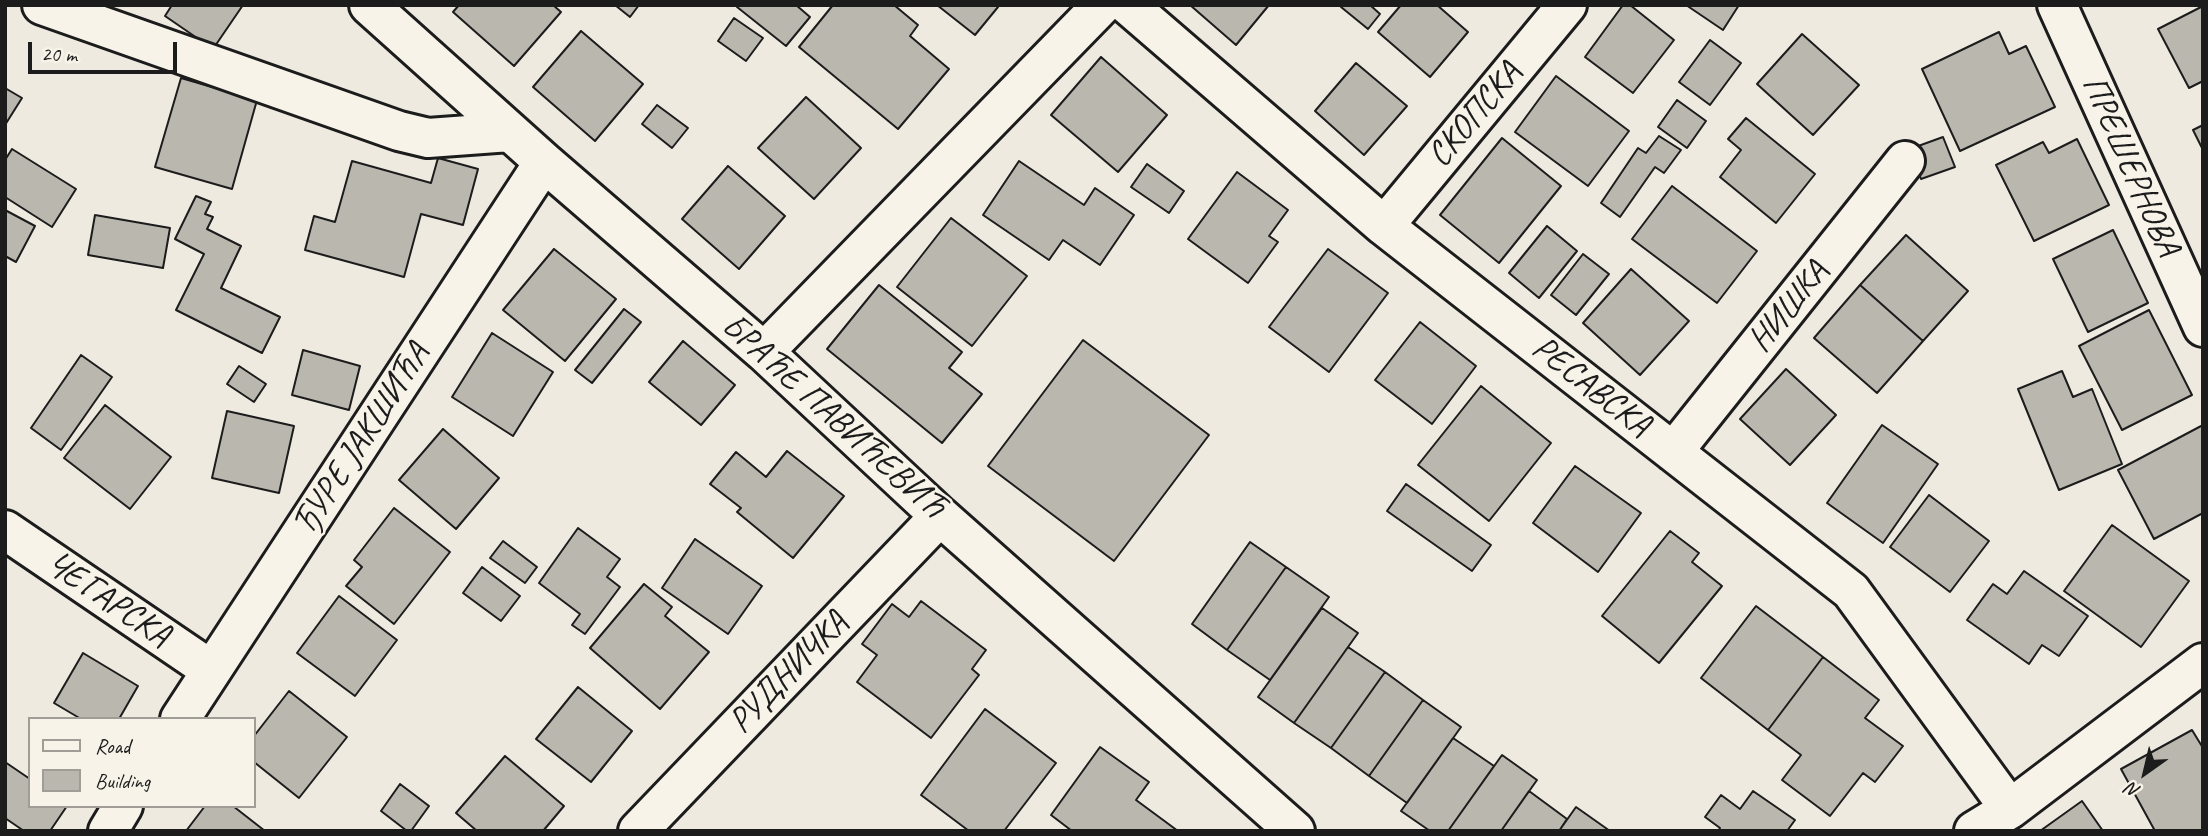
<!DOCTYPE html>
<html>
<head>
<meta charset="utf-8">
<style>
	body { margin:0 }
	#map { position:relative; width:2208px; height:836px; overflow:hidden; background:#eeeae0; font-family:Caveat,sans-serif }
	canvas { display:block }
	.frame { position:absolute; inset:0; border:7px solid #1c1c1c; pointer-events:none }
	.legend { position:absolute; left:28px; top:717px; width:228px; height:91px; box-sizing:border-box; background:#f7f3e8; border:2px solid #9f9d96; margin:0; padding:9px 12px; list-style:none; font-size:21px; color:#1c1c1c }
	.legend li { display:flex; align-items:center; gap:14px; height:35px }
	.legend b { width:35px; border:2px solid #9f9d96 }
	.north { position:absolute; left:2110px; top:738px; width:70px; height:70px; -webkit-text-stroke:5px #f7f3e8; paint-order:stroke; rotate:214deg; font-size:19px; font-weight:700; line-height:28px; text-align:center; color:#1c1c1c }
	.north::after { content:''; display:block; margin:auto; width:24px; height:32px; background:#1c1c1c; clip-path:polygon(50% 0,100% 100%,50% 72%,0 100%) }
	.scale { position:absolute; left:28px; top:42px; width:149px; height:32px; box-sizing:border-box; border:4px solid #1c1c1c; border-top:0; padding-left:9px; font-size:21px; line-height:24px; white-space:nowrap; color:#1c1c1c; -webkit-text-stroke:5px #f7f3e8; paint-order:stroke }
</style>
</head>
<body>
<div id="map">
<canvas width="2208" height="836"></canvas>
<div class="frame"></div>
<ul class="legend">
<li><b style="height:9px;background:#f7f3e8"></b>Road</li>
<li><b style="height:19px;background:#bab7af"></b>Building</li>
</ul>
<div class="north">N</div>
<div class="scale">20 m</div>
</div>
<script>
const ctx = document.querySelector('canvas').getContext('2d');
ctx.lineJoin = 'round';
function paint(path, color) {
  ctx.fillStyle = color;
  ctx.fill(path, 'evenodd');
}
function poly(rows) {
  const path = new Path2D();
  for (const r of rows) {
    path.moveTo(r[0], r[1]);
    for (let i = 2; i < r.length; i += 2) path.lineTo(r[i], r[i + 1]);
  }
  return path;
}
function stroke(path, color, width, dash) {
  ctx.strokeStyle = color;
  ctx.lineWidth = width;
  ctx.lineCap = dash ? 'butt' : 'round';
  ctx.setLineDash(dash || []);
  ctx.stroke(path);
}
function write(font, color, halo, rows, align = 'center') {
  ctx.font = font + ' Caveat,sans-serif';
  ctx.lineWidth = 5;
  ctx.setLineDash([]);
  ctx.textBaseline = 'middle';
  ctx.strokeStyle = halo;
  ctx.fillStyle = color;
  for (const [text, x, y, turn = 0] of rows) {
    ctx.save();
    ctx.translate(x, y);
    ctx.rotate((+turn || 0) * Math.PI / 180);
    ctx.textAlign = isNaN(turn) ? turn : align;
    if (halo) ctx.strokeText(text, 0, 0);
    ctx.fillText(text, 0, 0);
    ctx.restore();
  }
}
const building = poly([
	[172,5,243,5,213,49,165,16,172,5],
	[459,5,553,5,561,12,514,66,453,12,459,5],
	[615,5,639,5,630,17,615,5],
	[739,5,796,5,810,17,786,46,737,7,739,5],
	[833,5,894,5,918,25,910,36,949,69,898,129,799,47,833,5],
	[937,5,996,5,998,7,975,35,937,5],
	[1190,5,1269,5,1236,45,1190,5],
	[1342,5,1370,5,1380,14,1368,29,1341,7,1342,5],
	[1401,5,1437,5,1468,32,1430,77,1378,32,1401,5],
	[1623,5,1630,5,1674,40,1633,93,1585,57,1623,5],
	[1686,5,1739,5,1723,30,1686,5],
	[2203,6,2203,81,2189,88,2158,29,2203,6],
	[734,18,763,38,746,61,718,41,734,18],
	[581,31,643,84,595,141,533,87,581,31],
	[1999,32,2009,54,2026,46,2055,107,1960,151,1922,69,1999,32],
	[1802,34,1859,85,1813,135,1757,84,1802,34],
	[1710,40,1741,63,1710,105,1679,82,1710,40],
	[1101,57,1167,115,1118,172,1051,115,1101,57],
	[1356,63,1407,106,1364,155,1315,111,1356,63],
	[1556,76,1629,131,1588,186,1515,132,1556,76],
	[181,78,257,100,232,189,155,167,181,78],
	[5,88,22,98,5,125,5,88],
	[806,97,861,148,814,199,758,148,806,97],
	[1677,100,1706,121,1687,148,1658,127,1677,100],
	[657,105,688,128,672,148,642,124,657,105],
	[1746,118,1815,174,1776,223,1720,177,1741,150,1728,139,1746,118],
	[2203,125,2203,150,2193,130,2203,125],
	[1659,136,1681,150,1664,173,1655,167,1620,217,1601,203,1638,148,1646,153,1659,136],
	[1943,137,1955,167,1921,179,1910,149,1943,137],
	[1502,138,1561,186,1499,263,1440,215,1502,138],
	[2077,139,2109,205,2034,241,1996,165,2043,142,2049,153,2077,139],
	[12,149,76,189,52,227,5,197,5,160,12,149],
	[438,158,478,169,463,225,421,214,404,277,305,250,314,216,335,222,352,161,431,183,438,158],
	[1019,161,1084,205,1095,188,1134,215,1100,265,1063,240,1049,260,983,215,1019,161],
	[1147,164,1184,191,1169,213,1131,187,1147,164],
	[728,166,785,216,739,269,682,219,728,166],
	[1237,172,1288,210,1269,236,1278,242,1248,283,1188,239,1237,172],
	[1672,186,1757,251,1717,303,1632,239,1672,186],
	[196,196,211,202,205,214,213,217,207,229,241,246,221,288,280,317,262,353,176,310,204,254,175,239,196,196],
	[5,210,35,226,16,262,5,256,5,210],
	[95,215,170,228,163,268,88,255,95,215],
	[951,218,1027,276,972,346,897,287,951,218],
	[1547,226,1577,251,1539,298,1509,273,1547,226],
	[2113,230,2148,303,2088,332,2053,259,2113,230],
	[1906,235,1968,291,1923,341,1860,285,1906,235],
	[554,249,616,299,565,361,503,310,554,249],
	[1328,249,1388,293,1329,372,1269,327,1328,249],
	[1583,254,1609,274,1576,315,1551,295,1583,254],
	[1631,269,1689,321,1640,375,1583,323,1631,269],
	[879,285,962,352,949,368,982,394,942,443,827,349,879,285],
	[1860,285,1923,341,1877,393,1814,338,1860,285],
	[624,309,641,322,592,383,575,370,624,309],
	[2149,310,2192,395,2122,430,2079,346,2149,310],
	[1420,322,1476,366,1432,424,1375,380,1420,322],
	[492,333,553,372,513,436,452,397,492,333],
	[1083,340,1209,435,1114,561,988,466,1083,340],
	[683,341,735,385,701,425,649,382,683,341],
	[303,350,360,366,349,410,292,395,303,350],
	[81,355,112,377,61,450,31,428,81,355],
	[239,366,266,384,254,402,227,384,239,366],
	[1786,369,1836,415,1790,465,1740,419,1786,369],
	[2062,371,2073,397,2092,389,2122,464,2059,490,2018,389,2062,371],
	[1481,386,1551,443,1489,521,1418,465,1481,386],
	[105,405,171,457,130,509,64,458,105,405],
	[227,411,294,426,279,493,212,478,227,411],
	[1882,425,1938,464,1883,543,1827,503,1882,425],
	[2203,425,2203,513,2154,539,2118,470,2203,425],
	[443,429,499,478,456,529,399,480,443,429],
	[787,451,844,496,793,558,737,512,741,508,710,484,736,452,766,477,787,451],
	[1575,466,1641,513,1598,572,1533,523,1575,466],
	[1406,484,1491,545,1472,571,1387,511,1406,484],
	[1929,495,1989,541,1950,592,1890,547,1929,495],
	[394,508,450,552,394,624,346,586,362,567,354,560,394,508],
	[2112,525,2189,581,2141,647,2064,591,2112,525],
	[578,528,620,559,607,577,620,587,585,634,572,625,580,614,539,583,578,528],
	[1670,531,1699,553,1692,562,1722,586,1659,663,1602,616,1670,531],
	[695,539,762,586,728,634,662,588,695,539],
	[503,541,537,567,525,583,490,558,503,541],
	[1250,542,1286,567,1227,650,1192,624,1250,542],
	[482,567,520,596,501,621,463,593,482,567],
	[1286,567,1329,597,1270,680,1227,650,1286,567],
	[2024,571,2088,616,2059,656,2042,645,2029,664,1967,620,1993,584,2007,594,2024,571],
	[644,584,672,607,665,616,709,652,660,709,590,648,644,584],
	[339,596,397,640,355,696,297,653,339,596],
	[921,601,986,650,972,669,979,675,931,738,857,682,877,655,862,644,892,604,909,617,921,601],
	[1756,606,1823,657,1768,730,1701,678,1756,606],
	[1322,608,1358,633,1294,723,1258,697,1322,608],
	[1348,647,1385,672,1331,748,1294,723,1348,647],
	[83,653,138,686,119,719,81,719,54,703,83,653],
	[1823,657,1879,700,1865,718,1903,746,1875,782,1863,773,1830,816,1782,780,1801,755,1768,730,1823,657],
	[1385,672,1423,700,1369,776,1331,748,1385,672],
	[578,687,632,731,591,782,536,739,578,687],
	[289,691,347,737,299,798,254,762,254,736,289,691],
	[1423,700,1461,727,1407,803,1369,776,1423,700],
	[985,709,1056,763,1004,831,969,831,921,795,985,709],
	[2192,730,2203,748,2203,831,2155,831,2121,769,2192,730],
	[1453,738,1494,766,1448,831,1430,831,1401,811,1453,738],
	[1100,747,1149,782,1136,800,1178,831,1072,831,1051,815,1100,747],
	[1502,755,1537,780,1501,831,1448,831,1502,755],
	[505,756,564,806,543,831,477,831,456,813,505,756],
	[5,762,30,779,30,806,67,806,50,831,24,831,5,818,5,762],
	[400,784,429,806,411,831,407,831,381,811,400,784],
	[1529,791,1567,819,1559,831,1501,831,1529,791],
	[1753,791,1795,820,1787,831,1718,831,1720,828,1705,817,1721,795,1740,809,1753,791],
	[2082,801,2103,831,2040,831,2082,801],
	[205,806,233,806,265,831,186,831,205,806],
	[1576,807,1610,831,1559,831,1576,807]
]);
const minor = poly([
	[42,5,399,131,428,138,510,132],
	[369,5,544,162,764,352,940,516,1295,831],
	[1128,5,1384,226,1851,591,2010,809],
	[2057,5,2203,327],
	[1384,226,1567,5],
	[764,352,1102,5],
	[1673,452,1905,161],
	[5,530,211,670],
	[180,719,544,162],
	[108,831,123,806],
	[638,831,940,516],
	[1974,831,2010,809,2203,663]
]);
const streetNames = [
	["СКОПСКА",1475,115,-50],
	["ПРЕШЕРНОВА",2130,166,66],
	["НИШКА",1789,307,-51],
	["РЕСАВСКА",1591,387,38],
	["БРАЋЕ ПАВИЋЕВИЋ",833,417,42],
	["ЂУРЕ ЈАКШИЋА",362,440,-57],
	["ЧЕГАРСКА",108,600,34],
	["РУДНИЧКА",789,673,-46]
];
paint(building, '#bab7af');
stroke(building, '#1c1c1c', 2);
stroke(minor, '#1c1c1c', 44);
stroke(minor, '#f7f3e8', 38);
write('35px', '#1c1c1c', '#f7f3e8', streetNames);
</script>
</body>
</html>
